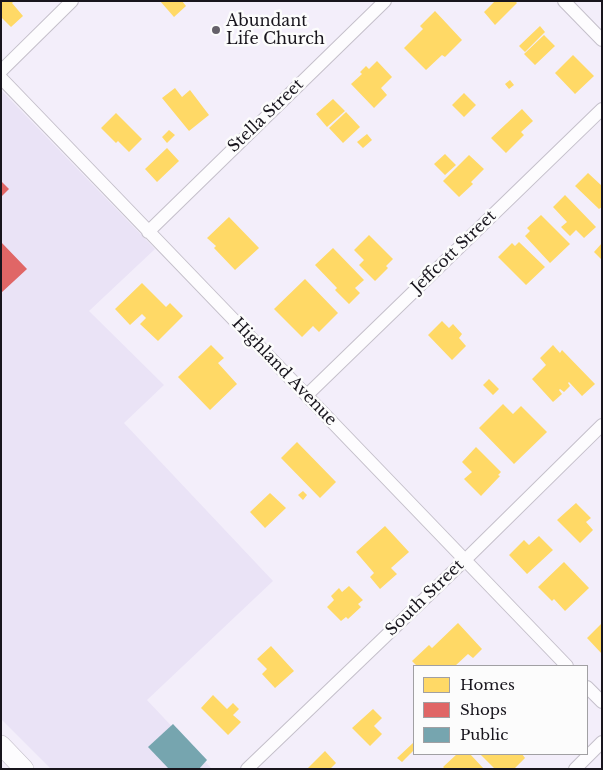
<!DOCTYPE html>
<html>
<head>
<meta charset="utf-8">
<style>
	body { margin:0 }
	#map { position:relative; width:603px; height:770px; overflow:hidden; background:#f3eefa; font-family:"Libre Baskerville",serif }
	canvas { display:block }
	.frame { position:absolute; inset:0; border:2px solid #18151d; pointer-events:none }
	.legend { position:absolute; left:413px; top:665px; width:175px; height:90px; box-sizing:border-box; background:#fcfcfc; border:1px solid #a1a0a3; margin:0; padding:6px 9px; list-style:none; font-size:15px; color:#18151d }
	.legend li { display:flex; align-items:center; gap:10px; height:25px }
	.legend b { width:25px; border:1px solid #a1a0a3 }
</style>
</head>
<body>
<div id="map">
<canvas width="603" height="770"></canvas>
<div class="frame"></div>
<ul class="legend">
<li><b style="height:14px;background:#ffd966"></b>Homes</li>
<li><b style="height:14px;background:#e06666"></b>Shops</li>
<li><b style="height:14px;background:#76a5af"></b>Public</li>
</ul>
</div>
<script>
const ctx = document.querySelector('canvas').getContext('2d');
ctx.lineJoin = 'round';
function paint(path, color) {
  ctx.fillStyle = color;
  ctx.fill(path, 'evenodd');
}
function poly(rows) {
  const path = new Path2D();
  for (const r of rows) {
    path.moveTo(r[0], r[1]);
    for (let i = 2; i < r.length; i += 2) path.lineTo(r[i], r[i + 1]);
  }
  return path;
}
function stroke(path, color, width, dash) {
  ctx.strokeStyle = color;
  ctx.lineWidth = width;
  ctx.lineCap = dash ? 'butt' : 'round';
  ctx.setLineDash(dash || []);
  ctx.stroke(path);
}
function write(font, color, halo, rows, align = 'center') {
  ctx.font = font + ' "Libre Baskerville",serif';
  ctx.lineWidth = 5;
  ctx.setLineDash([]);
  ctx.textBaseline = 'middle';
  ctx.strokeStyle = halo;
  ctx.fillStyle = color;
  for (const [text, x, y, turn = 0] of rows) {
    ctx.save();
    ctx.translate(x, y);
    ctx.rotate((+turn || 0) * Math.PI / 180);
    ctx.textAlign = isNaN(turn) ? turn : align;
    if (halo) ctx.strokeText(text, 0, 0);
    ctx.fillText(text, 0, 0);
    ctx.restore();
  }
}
const built = poly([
	[1,90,155,249,89,311,164,385,124,423,273,581,147,700,212,769,51,769,1,719]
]);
const homes = poly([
	[1,1,14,1,12,3,23,16,11,27,1,17],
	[160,1,182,1,186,6,174,17],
	[495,1,515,1,517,3,495,25,484,12],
	[435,11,462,40,445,57,442,55,426,70,404,48,423,29,420,26],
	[540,26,545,32,525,52,519,46],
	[544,35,555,46,535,65,524,54],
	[573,55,594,76,575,94,555,73],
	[377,61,392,77,381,88,387,95,374,108,351,84,362,74,360,72,366,66,369,69],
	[510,80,514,85,509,89,505,84],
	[175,88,182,97,190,90,209,115,189,131,162,98],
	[464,93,476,105,464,117,452,105],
	[333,99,345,111,327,127,316,114],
	[522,109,533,121,521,132,524,135,506,153,491,138],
	[346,112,360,127,343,143,329,128],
	[116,113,142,139,129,152,118,141,116,143,101,128],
	[169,130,175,135,167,143,162,137],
	[367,134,372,140,363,148,357,142],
	[167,148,179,161,157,182,145,169],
	[445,154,456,165,445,175,434,164],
	[469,155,484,169,471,182,473,184,459,197,443,181],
	[588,173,602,186,602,207,599,209,575,186],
	[565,195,596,227,584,238,576,230,570,236,561,227,567,222,553,207],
	[541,215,570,244,550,263,525,236,530,231,527,228],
	[229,217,259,248,235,270,214,248,216,246,207,238],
	[369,235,393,259,386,266,388,268,375,281,359,265,364,260,354,250],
	[519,242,545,267,526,285,498,257,512,243,515,246],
	[602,243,602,260,594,252],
	[333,248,364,280,355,288,360,293,349,304,335,290,337,288,315,265],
	[305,279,338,313,319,332,313,326,302,337,274,309],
	[142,283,166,307,170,303,183,316,158,341,140,324,146,318,142,314,130,325,115,309],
	[442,321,449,328,453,324,462,334,459,338,466,346,452,360,428,335],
	[211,345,224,358,218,363,237,384,210,410,178,377],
	[553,345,560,353,562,350,595,384,582,396,569,382,568,383,570,386,564,392,560,389,559,390,562,394,553,402,532,379,546,365,540,358],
	[489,379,499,389,493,395,483,385],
	[503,404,513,414,521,406,547,432,514,464,479,428],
	[297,442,336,482,320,498,281,458],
	[476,447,501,472,498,475,500,476,481,496,464,479,472,472,462,462],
	[303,491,307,495,303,500,298,495],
	[270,493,286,508,265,528,250,512],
	[576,503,591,518,586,522,593,530,580,543,557,520],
	[385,526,409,552,391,568,397,574,380,589,370,577,374,573,356,552],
	[539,536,553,550,527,574,509,555,524,540,529,545],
	[564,562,589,588,565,611,554,599,552,601,538,587],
	[349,586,363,600,358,604,361,607,348,619,346,617,341,621,327,607,334,600,331,596,339,588,342,592],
	[458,623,482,649,473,658,468,654,455,666,417,666,412,661,429,645,432,648],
	[602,623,602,654,587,638],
	[271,646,294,671,275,688,262,674,267,669,257,659],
	[213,695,227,709,233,703,239,709,233,715,241,722,228,735,201,708],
	[373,709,382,718,374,726,382,734,370,746,352,728],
	[413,743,414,745,414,750,402,762,397,758],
	[325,751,336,763,330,769,307,769],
	[457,754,470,754,484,769,445,769,443,767],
	[480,754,522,754,525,758,514,769,495,769]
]);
const shops = poly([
	[1,181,9,189,1,197],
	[1,242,27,269,1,293]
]);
const public = poly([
	[173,724,207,760,199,769,169,769,148,747]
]);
const street = poly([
	[564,1,602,40],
	[1,71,72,1],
	[1,78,567,666],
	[148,232,385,1],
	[307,395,602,109],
	[587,687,602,702],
	[247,769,465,560,602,425],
	[575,769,602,742]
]);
const secondary = poly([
	[1,745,24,769]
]);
const markers = [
	[216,30,5,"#65616a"]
];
const poiNames = [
	["Abundant",226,21],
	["Life Church",226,39]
];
const streetNames = [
	["Stella Street",266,116,-44],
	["Jeffcott Street",454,252,-44],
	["Highland Avenue",284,372,46],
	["South Street",425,598,-44]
];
paint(built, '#eae3f6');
paint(homes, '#ffd966');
paint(shops, '#e06666');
paint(public, '#76a5af');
stroke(street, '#c4bfca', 14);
stroke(secondary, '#c4bfca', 20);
stroke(street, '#fdfcfe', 12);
stroke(secondary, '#fdfcfe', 19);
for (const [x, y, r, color] of markers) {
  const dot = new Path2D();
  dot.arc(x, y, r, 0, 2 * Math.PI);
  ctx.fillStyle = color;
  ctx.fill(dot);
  stroke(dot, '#fcfcfc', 2);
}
write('16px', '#18151d', '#fcfcfc', poiNames, 'left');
write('16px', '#18151d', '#fcfcfc', streetNames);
</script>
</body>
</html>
